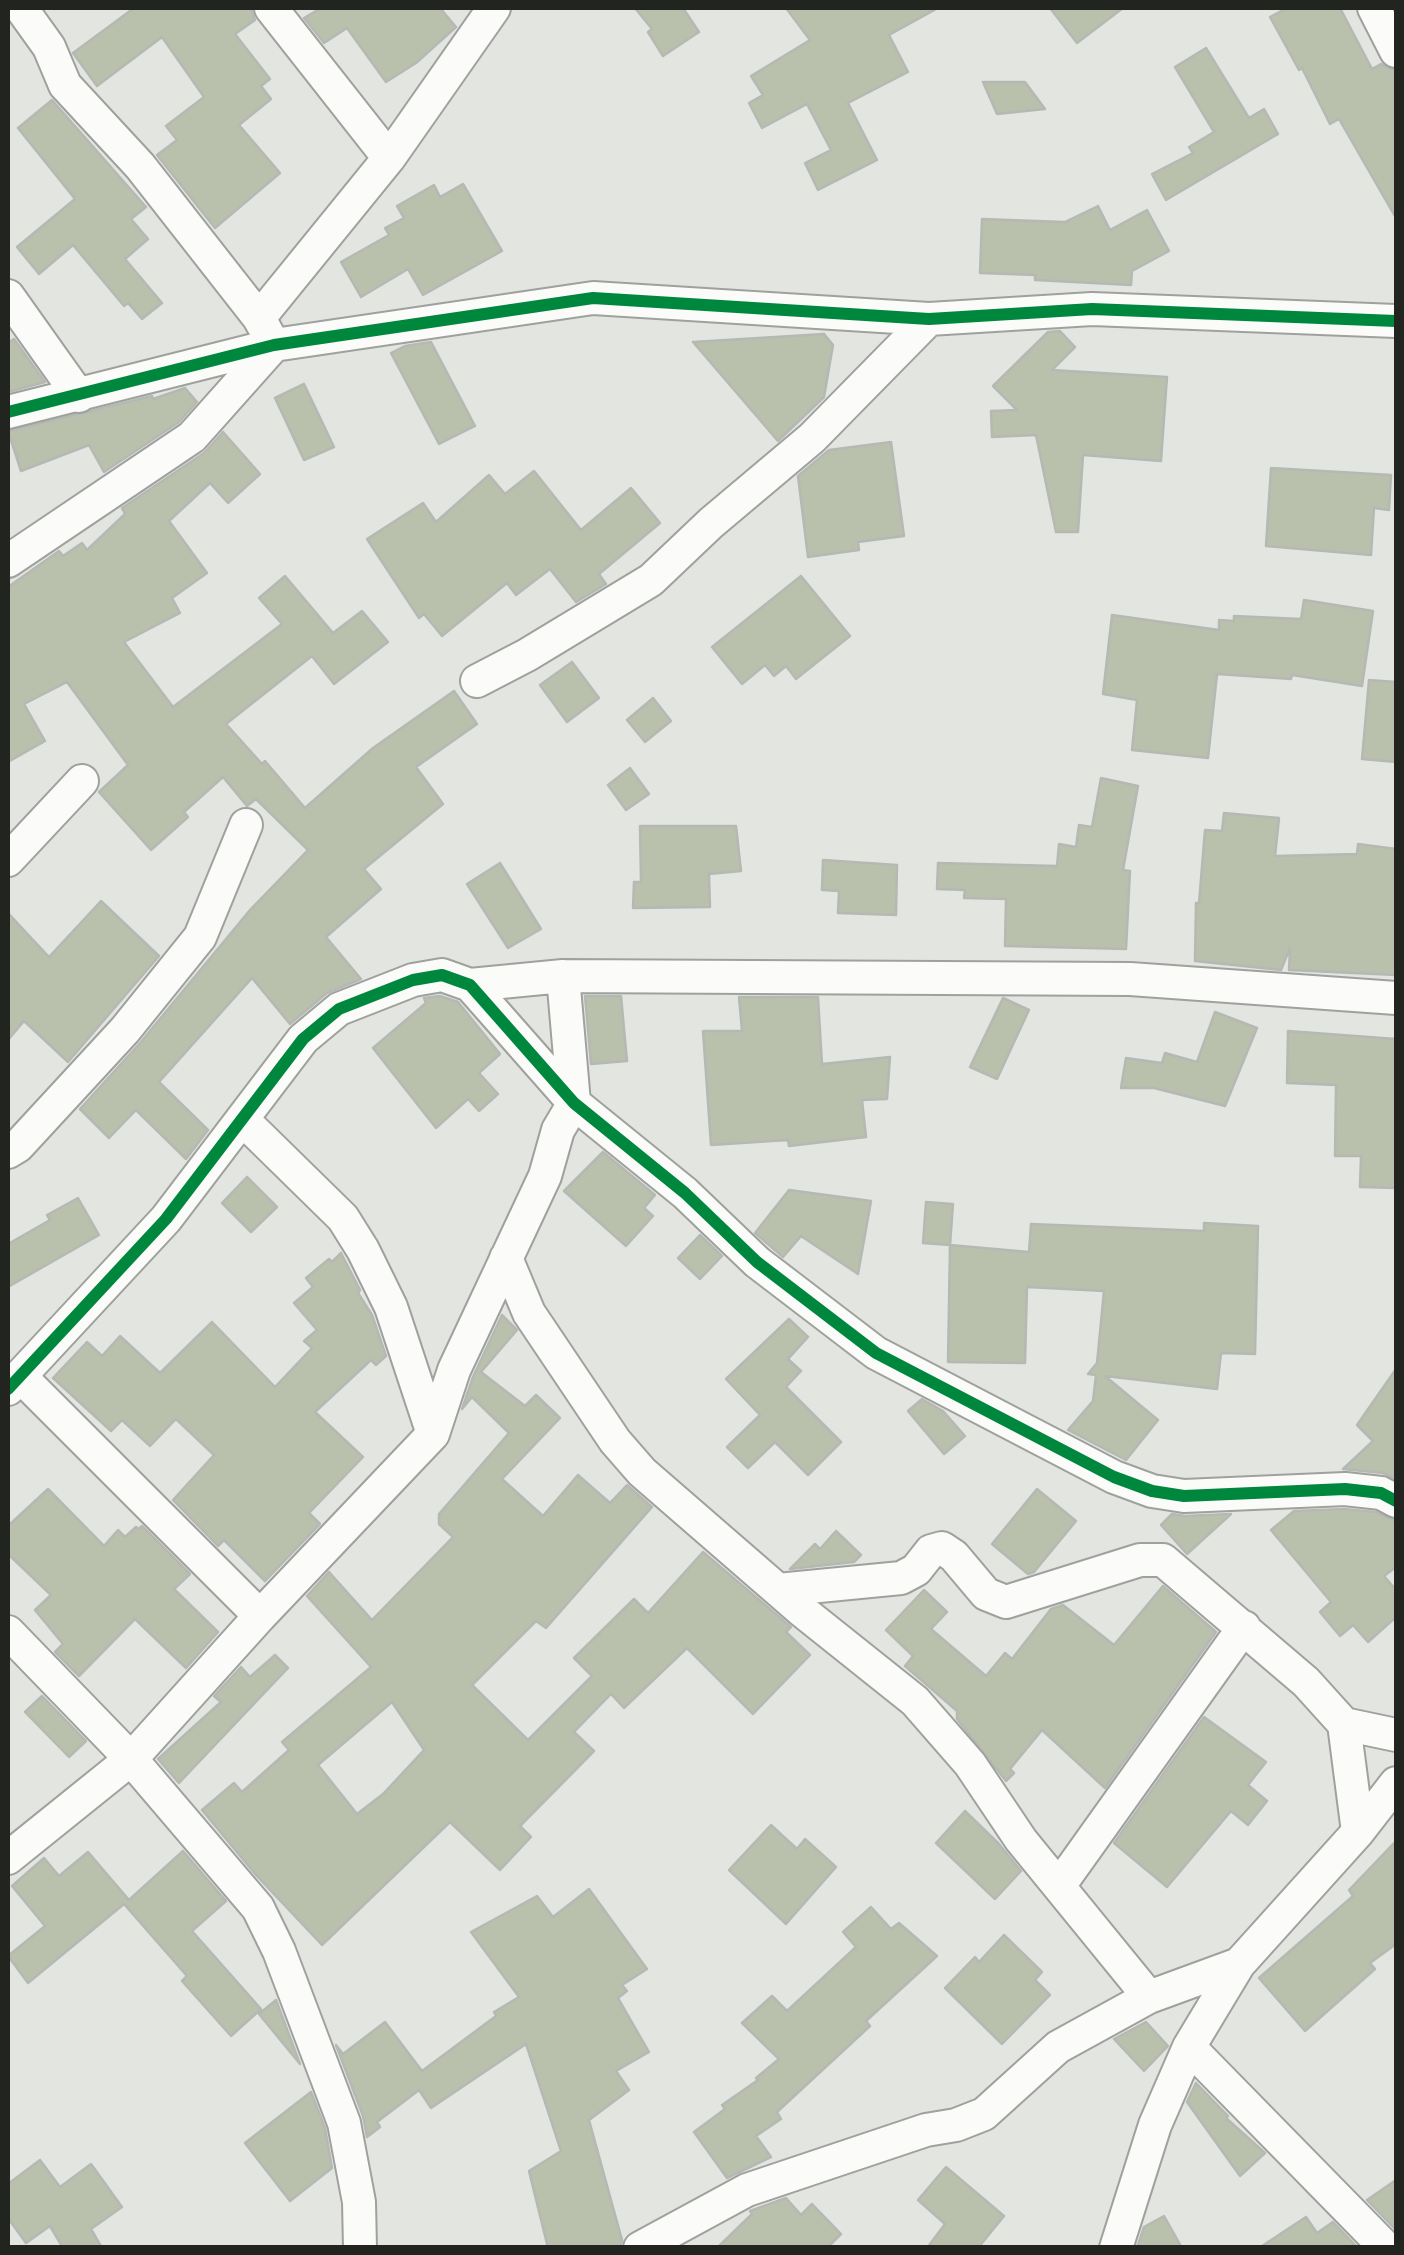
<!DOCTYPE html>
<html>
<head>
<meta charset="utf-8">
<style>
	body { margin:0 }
	#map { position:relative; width:1404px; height:2255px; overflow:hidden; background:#e3e6e0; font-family:Georgia,serif }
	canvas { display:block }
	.frame { position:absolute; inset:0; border:10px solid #222420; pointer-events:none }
</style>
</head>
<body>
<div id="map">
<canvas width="1404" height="2255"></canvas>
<div class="frame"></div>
</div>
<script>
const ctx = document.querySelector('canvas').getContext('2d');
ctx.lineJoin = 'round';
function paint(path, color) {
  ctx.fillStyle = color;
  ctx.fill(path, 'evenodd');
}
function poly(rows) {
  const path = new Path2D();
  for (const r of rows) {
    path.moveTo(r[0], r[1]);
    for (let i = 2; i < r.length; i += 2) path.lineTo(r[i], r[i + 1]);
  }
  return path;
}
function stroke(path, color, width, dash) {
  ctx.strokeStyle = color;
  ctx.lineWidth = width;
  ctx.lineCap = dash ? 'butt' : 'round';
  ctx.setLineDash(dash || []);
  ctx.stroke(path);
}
const building = poly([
	[134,8,251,8,255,20,235,34,270,79,261,86,271,99,239,125,280,173,215,228,157,155,177,140,166,126,204,97,162,37,97,86,73,53,134,8],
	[321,8,440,8,456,27,416,63,386,82,347,28,324,43,304,18,321,8],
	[635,8,683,8,699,32,663,56,648,32,652,29,635,8],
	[786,8,938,8,889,35,908,72,848,103,877,160,818,190,805,163,831,150,807,104,762,128,749,103,763,95,751,76,810,40,786,8],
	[1050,8,1123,8,1077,43,1050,8],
	[1287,8,1340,8,1372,69,1381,64,1396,71,1396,218,1339,119,1330,124,1302,68,1299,70,1270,17,1287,8],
	[1206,48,1249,118,1264,109,1278,134,1166,200,1152,174,1193,153,1189,147,1214,132,1175,67,1206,48],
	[983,82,1025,82,1045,109,997,114,983,82],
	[52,100,146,207,131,219,148,239,125,259,162,303,142,319,128,303,124,306,73,245,39,274,17,247,75,199,18,128,52,100],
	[463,184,502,251,423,295,408,269,361,297,341,262,389,235,385,228,404,218,397,206,434,185,440,197,463,184],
	[1098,206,1110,230,1147,210,1169,251,1132,271,1131,285,1035,280,1035,275,980,273,982,219,1065,222,1098,206],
	[1060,331,1075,347,1052,370,1167,377,1161,461,1083,455,1078,532,1056,532,1036,435,992,437,991,411,1017,410,993,386,1048,332,1060,331],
	[824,334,833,345,824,397,778,441,693,342,824,334],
	[14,339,45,382,8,392,8,343,14,339],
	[431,342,475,426,439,444,391,353,405,346,431,342],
	[304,384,334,447,304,460,275,398,304,384],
	[185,388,197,402,179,422,104,472,89,445,21,471,8,431,152,396,153,399,185,388],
	[223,432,260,474,228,503,210,483,169,521,207,573,172,598,180,613,124,642,173,707,282,624,259,598,285,576,333,633,362,611,388,642,334,684,312,656,226,724,262,764,265,761,305,808,373,748,454,691,477,724,416,767,443,804,364,869,381,889,326,937,361,979,327,993,290,1024,252,978,159,1082,208,1130,186,1159,136,1110,109,1138,80,1109,140,1043,250,910,308,850,256,799,247,806,223,777,184,812,188,817,151,850,99,792,128,765,67,682,24,704,45,741,8,762,8,587,59,551,63,556,82,543,87,550,125,514,122,508,204,453,223,432],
	[891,442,904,536,858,542,859,550,808,557,798,476,829,450,891,442],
	[1271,468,1391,475,1389,510,1374,508,1371,555,1266,546,1271,468],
	[534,471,581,530,631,488,660,523,599,574,606,584,576,602,550,569,516,595,507,583,442,636,424,614,419,618,367,539,423,503,436,522,489,475,505,494,534,471],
	[801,576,850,636,796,679,786,666,774,676,765,665,742,684,712,647,801,576],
	[1304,600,1373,611,1362,686,1292,675,1291,679,1217,674,1208,758,1132,750,1137,700,1103,694,1112,615,1219,630,1219,620,1234,621,1234,616,1301,619,1304,600],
	[572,662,599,698,567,722,540,685,572,662],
	[1369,680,1396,682,1396,762,1362,759,1369,680],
	[653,698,671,721,645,742,627,720,653,698],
	[630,768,649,794,626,810,608,785,630,768],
	[1101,778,1138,786,1123,870,1130,871,1126,949,1005,946,1006,899,964,898,965,890,937,889,938,863,1057,866,1059,844,1076,847,1079,825,1092,827,1101,778],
	[1224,813,1279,818,1275,856,1357,854,1358,844,1396,849,1396,975,1289,970,1290,948,1281,970,1195,961,1196,903,1199,903,1205,830,1222,831,1224,813],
	[640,826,736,826,741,871,709,874,710,907,633,908,634,882,641,882,640,826],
	[823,860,897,865,896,915,838,913,839,891,822,890,823,860],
	[500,863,541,929,508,948,467,884,500,863],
	[101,901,159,956,68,1062,24,1021,8,1040,8,913,49,957,101,901],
	[440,996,458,1002,500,1054,479,1073,498,1094,479,1111,468,1099,436,1128,373,1048,426,1003,424,998,440,996],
	[585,996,621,996,627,1061,591,1064,585,996],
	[739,997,818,997,822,1064,890,1057,887,1099,862,1100,866,1137,789,1146,788,1140,711,1145,703,1031,742,1031,739,997],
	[1003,998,1029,1010,997,1079,970,1067,1003,998],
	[1215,1012,1257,1028,1225,1106,1154,1088,1121,1088,1126,1058,1162,1063,1165,1053,1197,1062,1215,1012],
	[1288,1031,1396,1039,1396,1188,1360,1187,1361,1156,1335,1156,1336,1085,1287,1083,1288,1031],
	[603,1152,655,1195,644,1208,653,1216,626,1246,564,1191,603,1152],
	[247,1177,277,1207,251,1232,222,1203,247,1177],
	[789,1190,871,1201,858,1274,801,1236,783,1257,755,1233,789,1190],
	[78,1198,99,1235,8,1287,8,1244,50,1220,47,1215,78,1198],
	[926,1202,953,1204,950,1245,923,1243,926,1202],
	[1204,1223,1258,1226,1255,1354,1221,1353,1217,1389,1105,1376,1158,1420,1126,1460,1068,1430,1093,1401,1096,1375,1088,1374,1097,1363,1104,1291,1027,1287,1025,1363,948,1362,950,1245,1029,1252,1031,1224,1204,1231,1204,1223],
	[700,1235,722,1256,700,1279,678,1258,700,1235],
	[341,1253,360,1290,358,1293,372,1315,386,1356,376,1365,371,1360,315,1412,363,1457,309,1513,320,1524,265,1581,224,1540,218,1546,173,1500,214,1455,176,1419,150,1446,122,1420,111,1431,53,1378,87,1342,102,1356,120,1336,160,1373,212,1322,275,1387,312,1348,304,1341,317,1330,294,1303,313,1287,306,1278,329,1259,332,1262,341,1253],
	[502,1315,517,1330,481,1372,525,1406,536,1395,560,1418,502,1479,543,1516,578,1475,610,1503,627,1485,652,1507,546,1628,536,1621,472,1685,528,1740,592,1676,574,1658,634,1599,648,1613,703,1552,791,1627,786,1632,810,1655,753,1714,687,1648,624,1708,611,1694,574,1732,594,1751,520,1826,531,1837,500,1870,450,1822,322,1945,256,1875,202,1810,234,1783,242,1792,289,1750,282,1742,371,1667,307,1596,329,1572,372,1620,453,1537,439,1524,439,1514,509,1433,472,1397,462,1409,473,1377,502,1315],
	[392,1702,424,1750,383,1794,357,1814,318,1765,392,1702],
	[789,1319,808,1337,788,1359,801,1371,786,1387,841,1442,808,1475,775,1442,748,1468,727,1447,760,1415,726,1379,789,1319],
	[1396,1369,1396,1479,1383,1473,1343,1469,1373,1441,1357,1425,1396,1369],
	[922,1399,943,1411,965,1436,944,1454,908,1411,922,1399],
	[48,1489,104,1546,118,1530,125,1537,136,1527,139,1529,142,1526,190,1574,174,1589,218,1632,186,1668,135,1619,79,1676,55,1652,63,1644,35,1610,51,1595,8,1554,8,1526,48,1489],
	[1037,1489,1076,1521,1034,1572,1028,1574,992,1544,1037,1489],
	[1344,1509,1375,1512,1396,1521,1396,1567,1384,1576,1396,1590,1396,1617,1368,1642,1353,1625,1340,1636,1320,1612,1331,1602,1271,1530,1294,1511,1344,1509],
	[1172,1514,1185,1516,1231,1514,1187,1554,1161,1525,1172,1514],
	[836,1531,861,1555,854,1562,790,1569,815,1544,820,1549,836,1531],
	[1163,1586,1216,1632,1105,1788,1042,1730,1010,1769,1014,1773,1006,1781,957,1719,957,1711,905,1666,913,1656,886,1630,924,1590,947,1612,931,1629,986,1676,1005,1653,1012,1659,1051,1609,1063,1605,1114,1645,1163,1586],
	[275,1655,288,1668,179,1783,158,1759,221,1702,214,1696,241,1667,250,1677,275,1655],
	[42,1696,86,1741,69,1757,25,1712,42,1696],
	[1204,1717,1266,1762,1248,1785,1267,1801,1248,1825,1231,1811,1167,1887,1114,1843,1204,1717],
	[965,1811,999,1844,1021,1871,995,1899,936,1843,965,1811],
	[771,1825,797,1849,805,1839,836,1867,786,1924,729,1870,771,1825],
	[1396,1841,1396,1944,1370,1963,1375,1969,1305,2031,1259,1978,1353,1896,1349,1890,1396,1841],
	[183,1851,226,1901,192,1931,261,2009,231,2036,182,1981,187,1976,124,1904,28,1983,8,1956,45,1926,12,1886,44,1858,59,1876,88,1852,129,1900,183,1851],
	[589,1889,647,1969,622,1985,627,1991,618,1998,649,2052,616,2071,629,2090,589,2120,622,2240,620,2248,548,2248,529,2171,561,2151,526,2044,431,2108,419,2090,377,2122,380,2127,367,2137,363,2116,336,2045,343,2054,385,2022,422,2071,496,2016,494,2012,519,1997,471,1932,537,1896,553,1917,589,1889],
	[871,1907,891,1929,899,1923,937,1956,866,2021,870,2026,777,2112,781,2119,756,2136,771,2157,727,2178,694,2132,725,2109,722,2105,758,2080,756,2078,779,2059,742,2023,772,1996,787,2011,856,1947,843,1932,871,1907],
	[1004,1935,1042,1972,1035,1980,1050,1995,1002,2044,945,1988,975,1957,979,1962,1004,1935],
	[276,2000,300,2064,259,2014,276,2000],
	[1146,2022,1168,2046,1144,2071,1114,2039,1146,2022],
	[1196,2083,1228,2116,1226,2118,1265,2153,1240,2176,1187,2102,1196,2083],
	[311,2092,325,2128,332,2168,290,2201,245,2143,311,2092],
	[40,2160,60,2187,91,2164,122,2207,91,2229,102,2248,63,2248,50,2226,26,2243,8,2218,8,2184,40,2160],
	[946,2167,1004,2216,978,2248,927,2248,945,2224,918,2200,946,2167],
	[1396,2180,1396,2230,1367,2200,1396,2180],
	[786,2198,801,2215,812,2204,841,2234,827,2248,717,2248,752,2214,750,2211,786,2198],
	[1164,2216,1182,2248,1137,2248,1144,2227,1164,2216],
	[1306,2217,1317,2233,1333,2222,1358,2248,1259,2248,1306,2217]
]);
const street = poly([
	[21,8,49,47,65,85,140,166,259,318,274,345],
	[271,8,389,158],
	[1374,8,1396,51],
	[8,296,79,396],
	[259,318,389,158,494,8],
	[8,412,274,345,593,298,929,319,1092,309,1396,321],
	[8,561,192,437,274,345],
	[477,681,527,655,651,580,711,523,812,438,929,319],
	[8,860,82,781],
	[470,985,563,976,1130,979,1396,998],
	[242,1119,343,1218,363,1250,391,1307,433,1434],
	[8,1152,18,1146,125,1030,200,937,246,825],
	[506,1258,529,1313,615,1441,642,1472,801,1610,915,1701,970,1764,1021,1840,1149,1997],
	[20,1376,260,1616],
	[8,1389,166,1219,303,1039,339,1009,413,980,442,975,470,985,574,1103,685,1193,757,1262,876,1353,1114,1477,1152,1491,1184,1496,1345,1489,1381,1493,1396,1501],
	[778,1590,901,1578,916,1570,931,1551,942,1548,954,1556,986,1594,1006,1602,1140,1560,1163,1560,1306,1682,1344,1724,1358,1832],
	[8,1632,131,1759,258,1908,279,1951,344,2123,359,2202,360,2248],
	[1344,1724,1396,1735],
	[8,1858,131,1759,260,1616,433,1434,454,1370,545,1176,558,1130,574,1103,563,976],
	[1059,1886,1244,1627],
	[1189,2047,1386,2248],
	[640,2248,747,2190,926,2130,956,2125,984,2114,1058,2047,1149,1997,1239,1964],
	[1116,2248,1155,2125,1189,2047,1239,1964,1358,1832,1396,1783]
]);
const cycleway = poly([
	[8,412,274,345,593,298,929,319,1092,309,1396,321],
	[8,1389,166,1219,303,1039,339,1009,413,980,442,975,470,985,574,1103,685,1193,757,1262,876,1353,1114,1477,1152,1491,1184,1496,1345,1489,1381,1493,1396,1501]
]);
paint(building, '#b9c1ac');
stroke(building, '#b6b8b4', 2.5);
stroke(street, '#9fa19d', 36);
stroke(street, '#fbfbfa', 32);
stroke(cycleway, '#00873e', 12);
</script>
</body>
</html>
